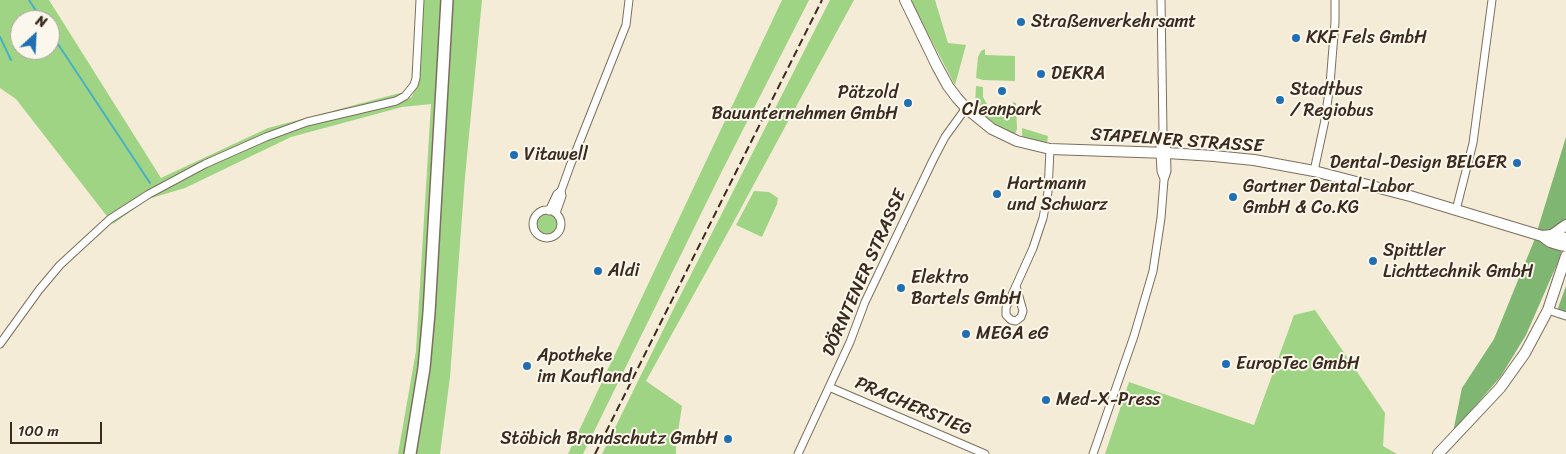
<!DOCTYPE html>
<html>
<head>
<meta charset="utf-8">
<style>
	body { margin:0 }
	#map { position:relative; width:1566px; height:454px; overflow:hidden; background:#f4ecd6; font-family:Sriracha,sans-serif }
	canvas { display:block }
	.north { position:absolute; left:10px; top:10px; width:50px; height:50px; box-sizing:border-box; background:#fbf7ec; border:1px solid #aea59a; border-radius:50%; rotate:25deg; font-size:14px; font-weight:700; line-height:20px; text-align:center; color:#3b2a1e }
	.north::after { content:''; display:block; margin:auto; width:18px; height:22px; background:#1f6fb2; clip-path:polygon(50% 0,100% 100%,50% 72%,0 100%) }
	.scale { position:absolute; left:10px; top:422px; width:92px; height:22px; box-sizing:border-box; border:2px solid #3b2a1e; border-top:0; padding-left:6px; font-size:15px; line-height:18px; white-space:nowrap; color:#3b2a1e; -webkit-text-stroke:4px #fbf7ec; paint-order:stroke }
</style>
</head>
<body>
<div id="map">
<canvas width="1566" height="454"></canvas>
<div class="north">N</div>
<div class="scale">100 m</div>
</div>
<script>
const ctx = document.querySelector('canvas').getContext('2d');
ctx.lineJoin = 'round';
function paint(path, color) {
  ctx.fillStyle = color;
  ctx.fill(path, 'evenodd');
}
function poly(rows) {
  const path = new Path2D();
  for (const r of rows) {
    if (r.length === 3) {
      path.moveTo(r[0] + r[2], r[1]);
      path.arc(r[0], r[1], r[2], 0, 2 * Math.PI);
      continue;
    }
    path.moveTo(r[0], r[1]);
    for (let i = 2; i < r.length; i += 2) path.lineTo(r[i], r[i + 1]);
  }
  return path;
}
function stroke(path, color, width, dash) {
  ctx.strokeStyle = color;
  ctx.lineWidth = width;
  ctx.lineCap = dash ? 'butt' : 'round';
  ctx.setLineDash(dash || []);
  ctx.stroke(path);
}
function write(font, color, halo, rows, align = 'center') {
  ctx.font = font + ' Sriracha,sans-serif';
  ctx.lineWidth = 4;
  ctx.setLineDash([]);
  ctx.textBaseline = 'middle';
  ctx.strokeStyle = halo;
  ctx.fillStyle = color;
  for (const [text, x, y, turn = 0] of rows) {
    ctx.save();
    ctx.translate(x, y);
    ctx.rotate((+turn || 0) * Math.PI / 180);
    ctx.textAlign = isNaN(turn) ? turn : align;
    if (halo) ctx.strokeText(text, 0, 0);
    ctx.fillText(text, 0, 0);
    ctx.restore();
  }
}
const green = poly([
	[0,0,49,0,161,178,268,128,400,93,411,98,419,83,424,0,442,0,421,368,407,454,398,454,416,351,431,104,402,107,291,137,185,188,148,199,113,224,16,99,0,88],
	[20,20,50,20,50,50,20,50],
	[452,0,482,0,465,177,450,377,440,454,415,454],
	[782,0,809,0,722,171,583,454,568,454],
	[830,0,854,0,715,256,646,381,682,406,676,445,676,454,602,454,677,302],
	[910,0,935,0,948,43,966,45,955,85],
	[985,49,985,55,1015,56,1015,81,983,80,976,78,978,57,981,51],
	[976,86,983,87,983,97,988,106,1012,108,1013,102,1016,103,1017,129,1015,134,998,126,986,118,975,105],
	[1022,128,1048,136,1047,143,1034,141,1022,136],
	[754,191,769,192,778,198,777,204,762,237,736,225],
	[547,224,10],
	[1315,310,1385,413,1383,446,1397,454,1105,454,1129,382,1254,425,1294,315]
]);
const forest = poly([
	[1566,137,1566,237,1558,262,1526,335,1501,376,1453,432,1462,388,1494,339,1534,241],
	[1566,286,1566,313,1560,311,1558,308]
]);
const stream = poly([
	[29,0,42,20],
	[50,32,150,183],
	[0,37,11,60]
]);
const street = poly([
	[1161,0,1163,132,1160,136,1160,153,1161,171,1164,179],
	[1314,171,1325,120,1330,84,1335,22,1335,0],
	[1456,210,1473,143,1492,0],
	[547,224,14],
	[549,211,557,194,561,191],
	[556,213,562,196,561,191,570,166,626,25,629,0],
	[1016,286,1023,311,1021,317,1016,321,1011,320,1006,315,1006,308,1033,248,1043,218,1048,192,1050,149],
	[1548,310,1566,316],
	[0,344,39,290,60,265,110,219,149,194,205,164,266,137,307,122,396,101,405,96,414,85,416,78,420,0],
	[829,387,985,454],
	[798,454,850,342,865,302,933,160,945,137,966,108],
	[1093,454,1134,336,1153,271,1161,218,1164,180,1167,171,1166,136,1163,132]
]);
const secondary = poly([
	[905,0,937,66,948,86,957,98,966,108,992,129,1017,141,1050,149,1167,153,1214,156,1254,160,1314,171,1410,196,1542,236,1550,242,1560,245,1566,246],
	[1552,235,1566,225],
	[1542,236,1552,235,1565,238,1566,241],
	[1438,454,1500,388,1525,353,1548,310,1566,256]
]);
const primary = poly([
	[410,454,424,368,429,313,447,0]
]);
const rail = poly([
	[595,454,822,0]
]);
const markers = [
	[1021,22,5,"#1f6fb2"],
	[1296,38,5,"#1f6fb2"],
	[1041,74,5,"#1f6fb2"],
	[1002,91,5,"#1f6fb2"],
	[1280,100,5,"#1f6fb2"],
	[908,103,5,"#1f6fb2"],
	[514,155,5,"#1f6fb2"],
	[1517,163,5,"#1f6fb2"],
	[997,194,5,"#1f6fb2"],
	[1233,197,5,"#1f6fb2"],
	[1373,261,5,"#1f6fb2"],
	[598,271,5,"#1f6fb2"],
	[901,288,5,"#1f6fb2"],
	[966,334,5,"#1f6fb2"],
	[1226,364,5,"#1f6fb2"],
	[527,366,5,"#1f6fb2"],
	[1046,400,5,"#1f6fb2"],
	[728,439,5,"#1f6fb2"]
];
const poiNames = [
	["Straßenverkehrsamt",1031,22],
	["KKF Fels GmbH",1306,38],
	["DEKRA",1051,74],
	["Stadtbus",1290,90],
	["/ Regiobus",1290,111],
	["Pätzold",898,93,"right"],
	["Bauunternehmen GmbH",898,114,"right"],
	["Cleanpark",1002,110,"center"],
	["Vitawell",524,155],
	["Dental-Design BELGER",1507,163,"right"],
	["Hartmann",1007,184],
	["und Schwarz",1007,205],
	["Gartner Dental-Labor",1243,187],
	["GmbH & Co.KG",1243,208],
	["Spittler",1383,251],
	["Lichttechnik GmbH",1383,272],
	["Aldi",608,271],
	["Elektro",911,278],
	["Bartels GmbH",911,299],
	["MEGA eG",976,334],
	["Apotheke",537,356],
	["im Kaufland",537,377],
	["EuropTec GmbH",1236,364],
	["Med-X-Press",1056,400],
	["Stöbich Brandschutz GmbH",718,439,"right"]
];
const streetNames = [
	["STAPELNER STRASSE",1177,141,4],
	["DÖRNTENER STRASSE",865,273,-66],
	["PRACHERSTIEG",913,407,23]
];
paint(green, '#9fd485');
paint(forest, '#7fb672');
stroke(stream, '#47b0c5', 2);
stroke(street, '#7c6e5e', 9);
stroke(secondary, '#7c6e5e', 12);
stroke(primary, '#7c6e5e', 14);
stroke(street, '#fff', 7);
stroke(secondary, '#fff', 10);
stroke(primary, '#fff', 11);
stroke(rail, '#3b2a1e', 2, [8, 4]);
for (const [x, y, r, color] of markers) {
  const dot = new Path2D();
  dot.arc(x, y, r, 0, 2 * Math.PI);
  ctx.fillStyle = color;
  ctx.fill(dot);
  stroke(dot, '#fbf7ec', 2);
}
write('18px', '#3b2a1e', '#fbf7ec', poiNames, 'left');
write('18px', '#3b2a1e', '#fbf7ec', streetNames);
</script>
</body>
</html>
